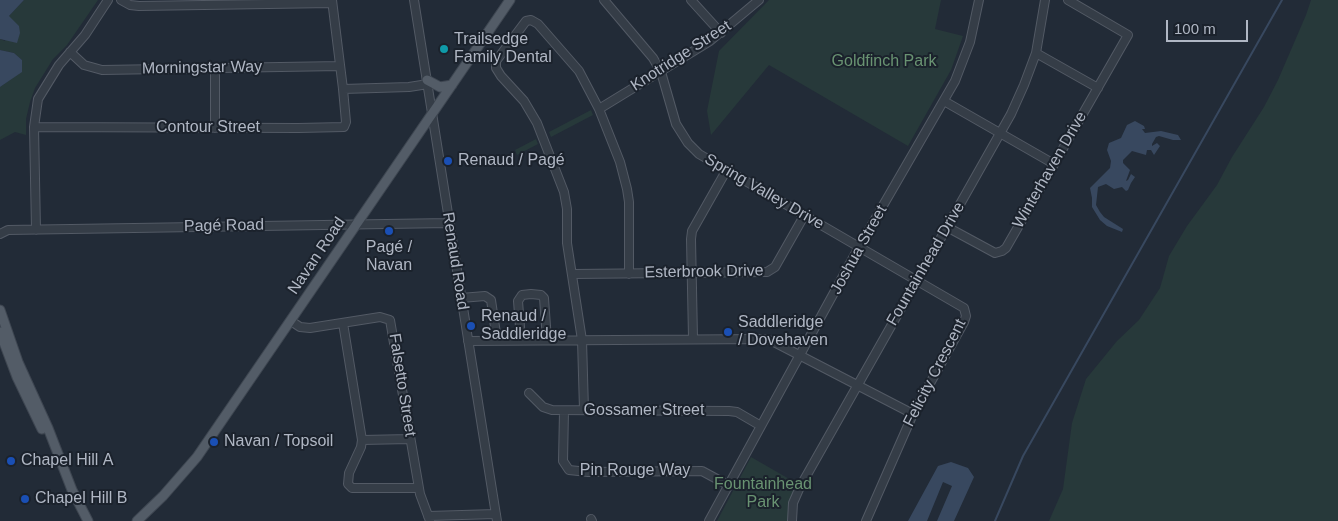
<!DOCTYPE html>
<html>
<head>
<meta charset="utf-8">
<style>
	body { margin:0 }
	#map { position:relative; width:1338px; height:521px; overflow:hidden; background:#222b37; font-family:Arial,sans-serif }
	canvas { display:block }
	.scale { position:absolute; left:1166px; top:20px; width:82px; height:22px; box-sizing:border-box; border:2px solid #b0b7c4; border-top:0; padding-left:6px; font-size:15px; line-height:18px; white-space:nowrap; color:#b0b7c4; -webkit-text-stroke:4px #1b222c; paint-order:stroke }
</style>
</head>
<body>
<div id="map">
<canvas width="1338" height="521"></canvas>
<div class="scale">100 m</div>
</div>
<script>
const ctx = document.querySelector('canvas').getContext('2d');
ctx.lineJoin = 'round';
function paint(path, color) {
  ctx.fillStyle = color;
  ctx.fill(path, 'evenodd');
}
function poly(rows) {
  const path = new Path2D();
  for (const r of rows) {
    path.moveTo(r[0], r[1]);
    for (let i = 2; i < r.length; i += 2) path.lineTo(r[i], r[i + 1]);
  }
  return path;
}
function stroke(path, color, width, dash) {
  ctx.strokeStyle = color;
  ctx.lineWidth = width;
  ctx.lineCap = dash ? 'butt' : 'round';
  ctx.setLineDash(dash || []);
  ctx.stroke(path);
}
function write(font, color, halo, rows, align = 'center') {
  ctx.font = font + ' Arial,sans-serif';
  ctx.lineWidth = 4;
  ctx.setLineDash([]);
  ctx.textBaseline = 'middle';
  ctx.strokeStyle = halo;
  ctx.fillStyle = color;
  for (const [text, x, y, turn = 0] of rows) {
    ctx.save();
    ctx.translate(x, y);
    ctx.rotate((+turn || 0) * Math.PI / 180);
    ctx.textAlign = isNaN(turn) ? turn : align;
    if (halo) ctx.strokeText(text, 0, 0);
    ctx.fillText(text, 0, 0);
    ctx.restore();
  }
}
const green = poly([
	[24,0,98,0,67,45,53,59,35,88,30,102,26,119,26,135,15,132,0,140,0,87,21,72,22,60,14,53,0,50,0,39,5,41,9,16],
	[769,0,941,0,935,29,963,36,951,70,908,146,769,65,711,135,707,111,719,51],
	[1311,0,1338,0,1338,521,1049,521,1063,489,1072,423,1086,379,1117,341,1139,320,1160,288,1169,256,1187,226,1217,185,1232,157,1264,107,1278,80,1306,15],
	[591,110,593,115,551,137,549,132],
	[536,139,538,144,517,155,515,150],
	[751,457,798,484,789,501,789,521,717,521]
]);
const water = poly([
	[0,0,24,0,9,16,19,26,20,33,17,43,0,39],
	[0,50,14,53,22,60,22,72,0,87],
	[1135,121,1144,126,1145,129,1142,129,1145,133,1161,131,1178,135,1181,140,1173,140,1159,136,1156,137,1152,144,1152,146,1157,143,1160,146,1154,155,1151,150,1147,150,1146,155,1132,151,1123,160,1123,163,1130,170,1126,181,1128,180,1131,174,1135,177,1131,183,1128,190,1126,191,1122,187,1114,189,1106,184,1098,187,1096,205,1100,212,1104,217,1123,229,1122,232,1107,226,1100,220,1092,207,1092,198,1090,188,1110,168,1111,161,1107,150,1109,143,1121,138,1127,125],
	[951,462,968,468,974,477,954,521,937,521,952,486,943,482,927,521,908,521,938,466]
]);
const stream = poly([
	[995,521,1023,456,1282,0]
]);
const minor = poly([
	[121,0,130,5,139,6,332,3],
	[414,0,497,521],
	[604,0,653,58,661,72,676,124,688,143,699,154,964,308,966,316,964,322,913,414,866,521],
	[691,0,721,33],
	[70,52,84,65,102,70,340,66],
	[1036,53,1098,88],
	[343,89,409,87,428,84],
	[944,101,1054,164],
	[599,109,710,41,759,0],
	[34,127,298,128,344,127,346,122,343,89,332,0],
	[215,128,215,68],
	[947,227,995,253,1002,251,1006,248,1128,35,1068,0],
	[36,230,34,127,38,99,59,65,85,35,108,0],
	[0,234,8,230,449,223],
	[573,274,767,272,775,267,804,216],
	[461,298,485,296,491,300,497,340],
	[291,321,300,327,310,328,380,317,390,320,420,494,430,521],
	[343,323,362,440,361,447,349,473,348,484,352,488,419,488],
	[693,338,691,239,692,231,726,171],
	[521,340,518,301,522,295,531,294,541,295,544,298,547,340],
	[468,341,765,339,772,341,913,414],
	[529,393,543,407,552,410,729,411,737,412,761,426],
	[584,410,582,340,567,243,567,209,564,192,537,123,524,101,501,76,496,68,496,61,526,21,531,20,538,24,579,71,599,109,620,162,627,189,629,202,629,274],
	[564,411,563,461,569,470,588,472,702,471,728,485],
	[362,440,410,439],
	[428,516,496,514],
	[591,519,592,521],
	[709,521,859,247,955,81,970,42,979,0],
	[792,521,793,503,800,487,1011,114,1024,85,1036,53,1045,0]
]);
const major = poly([
	[427,80,440,87,452,85],
	[0,310,18,362,48,428,72,490,88,521],
	[0,332,17,377,42,429],
	[137,521,163,496,197,457,510,0]
]);
const markers = [
	[444,49,5,"#0f9aa8"],
	[448,161,5,"#1a4fb4"],
	[389,231,5,"#1a4fb4"],
	[471,326,5,"#1a4fb4"],
	[728,332,5,"#1a4fb4"],
	[214,442,5,"#1a4fb4"],
	[11,461,5,"#1a4fb4"],
	[25,499,5,"#1a4fb4"]
];
const poiNames = [
	["Trailsedge",454,40],
	["Family Dental",454,58],
	["Renaud / Pagé",458,161],
	["Pagé /",389,248,"center"],
	["Navan",389,266,"center"],
	["Renaud /",481,317],
	["Saddleridge",481,335],
	["Saddleridge",738,323],
	["/ Dovehaven",738,341],
	["Navan / Topsoil",224,442],
	["Chapel Hill A",21,461],
	["Chapel Hill B",35,499]
];
const streetNames = [
	["Knotridge Street",681,56,-33],
	["Morningstar Way",202,68,-1],
	["Contour Street",208,128],
	["Winterhaven Drive",1050,170,-60],
	["Spring Valley Drive",764,192,30],
	["Pagé Road",224,226,-1],
	["Joshua Street",859,250,-61],
	["Navan Road",317,256,-56],
	["Renaud Road",455,261,81],
	["Fountainhead Drive",926,264,-60],
	["Esterbrook Drive",704,272,-1],
	["Felicity Crescent",935,373,-63],
	["Falsetto Street",402,385,81],
	["Gossamer Street",644,411],
	["Pin Rouge Way",635,471]
];
const parkNames = [
	["Goldfinch Park",884,62],
	["Fountainhead",763,485],
	["Park",763,503]
];
paint(green, '#27393a');
paint(water, '#38485f');
stroke(stream, '#38485f', 2);
stroke(minor, '#535a65', 10);
stroke(major, '#3e4651', 11);
stroke(minor, '#353d47', 8);
stroke(major, '#535c67', 9);
for (const [x, y, r, color] of markers) {
  const dot = new Path2D();
  dot.arc(x, y, r, 0, 2 * Math.PI);
  ctx.fillStyle = color;
  ctx.fill(dot);
  stroke(dot, '#1b222c', 2);
}
write('16px', '#b0b7c4', '#1b222c', poiNames, 'left');
write('16px', '#b0b7c4', '#1b222c', streetNames);
write('16px', '#699372', '#1b222c', parkNames);
</script>
</body>
</html>
